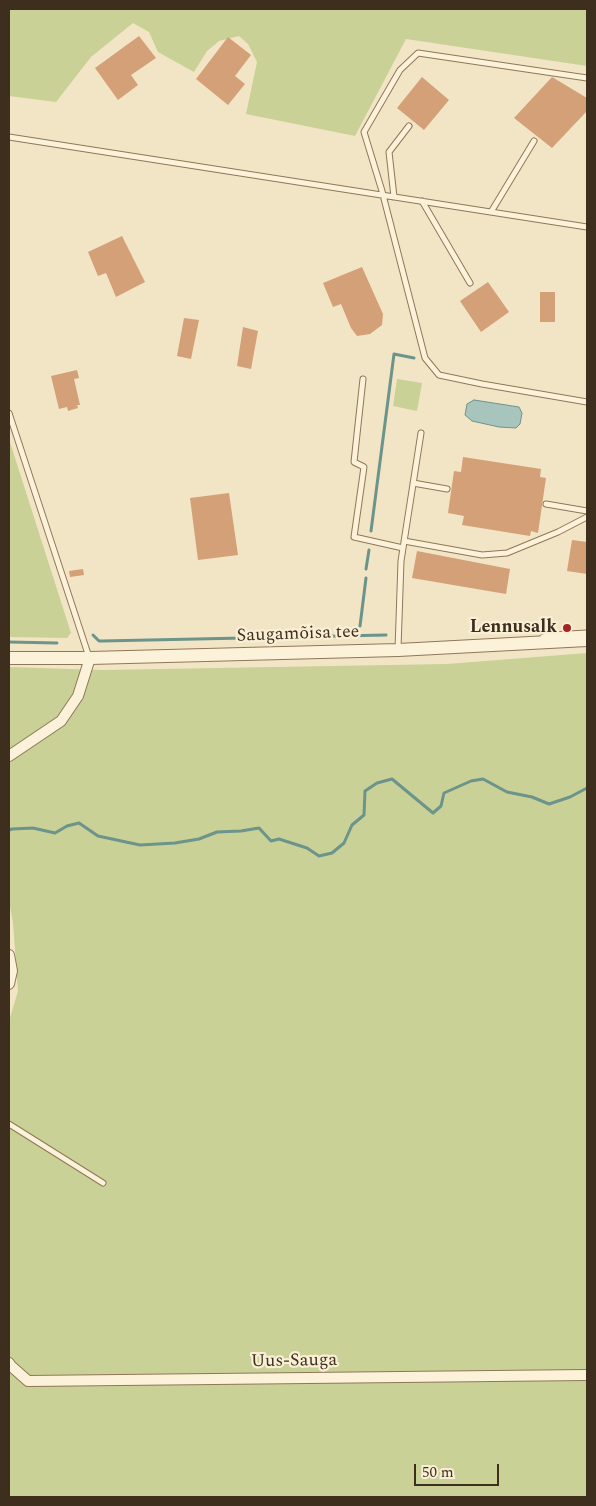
<!DOCTYPE html>
<html>
<head>
<meta charset="utf-8">
<style>
	body { margin:0 }
	#map { position:relative; width:596px; height:1506px; overflow:hidden; background:#f2e5c5; font-family:Spectral,serif }
	canvas { display:block }
	.frame { position:absolute; inset:0; border:10px solid #3e2e1e; pointer-events:none }
	.scale { position:absolute; left:414px; top:1464px; width:85px; height:22px; box-sizing:border-box; border:2px solid #3e2e1e; border-top:0; padding-left:6px; font-size:15px; line-height:18px; white-space:nowrap; color:#3e2e1e; -webkit-text-stroke:4px #f9efd5; paint-order:stroke }
</style>
</head>
<body>
<div id="map">
<canvas width="596" height="1506"></canvas>
<div class="frame"></div>
<div class="scale">50 m</div>
</div>
<script>
const ctx = document.querySelector('canvas').getContext('2d');
ctx.lineJoin = 'round';
function paint(path, color) {
  ctx.fillStyle = color;
  ctx.fill(path, 'evenodd');
}
function poly(rows) {
  const path = new Path2D();
  for (const r of rows) {
    path.moveTo(r[0], r[1]);
    for (let i = 2; i < r.length; i += 2) path.lineTo(r[i], r[i + 1]);
  }
  return path;
}
function stroke(path, color, width, dash) {
  ctx.strokeStyle = color;
  ctx.lineWidth = width;
  ctx.lineCap = dash ? 'butt' : 'round';
  ctx.setLineDash(dash || []);
  ctx.stroke(path);
}
function write(font, color, halo, rows, align = 'center') {
  ctx.font = font + ' Spectral,serif';
  ctx.lineWidth = 4.5;
  ctx.setLineDash([]);
  ctx.textBaseline = 'middle';
  ctx.strokeStyle = halo;
  ctx.fillStyle = color;
  for (const [text, x, y, turn = 0] of rows) {
    ctx.save();
    ctx.translate(x, y);
    ctx.rotate((+turn || 0) * Math.PI / 180);
    ctx.textAlign = isNaN(turn) ? turn : align;
    if (halo) ctx.strokeText(text, 0, 0);
    ctx.fillText(text, 0, 0);
    ctx.restore();
  }
}
const green = poly([
	[9,9,587,9,587,66,406,39,355,136,246,114,257,62,248,44,239,36,219,41,207,51,194,72,158,52,149,32,133,23,91,57,56,102,9,96],
	[397,379,422,383,417,411,393,406],
	[9,439,71,633,67,638,9,637],
	[587,653,587,1497,9,1497,9,1021,18,991,13,923,9,901,9,667,102,670,447,664]
]);
const water = poly([
	[474,400,519,407,522,413,520,424,516,428,499,427,472,421,465,415,467,404,474,400]
]);
const stream = poly([
	[371,531,394,354,414,358],
	[366,569,369,550],
	[360,626,366,578],
	[93,635,99,641,102,641,386,635],
	[9,642,57,643],
	[9,830,12,829,33,828,55,833,67,826,79,823,98,836,140,845,175,843,199,839,217,832,241,831,259,828,271,841,279,839,307,848,319,856,332,853,344,843,352,825,364,815,365,791,377,783,392,779,433,813,441,806,444,793,471,781,483,779,507,792,532,797,549,804,570,797,587,788]
]);
const building = poly([
	[139,36,156,58,131,75,138,85,118,100,95,68],
	[228,37,251,55,235,76,245,84,228,105,196,79],
	[422,77,449,100,424,130,397,108],
	[552,77,587,98,587,111,552,148,514,118],
	[122,236,145,282,116,297,106,273,98,276,88,252],
	[362,267,383,314,382,325,370,334,357,336,351,328,341,304,333,307,323,283],
	[488,282,509,312,481,332,460,301],
	[540,292,555,292,555,322,540,322],
	[184,318,199,320,191,359,177,356],
	[243,327,258,331,251,369,237,366],
	[77,370,79,378,74,379,80,405,77,405,78,408,68,411,67,407,59,409,51,376],
	[463,457,541,469,540,477,546,478,538,533,531,531,530,536,462,525,464,516,448,513,454,471,461,472],
	[229,493,238,555,198,560,190,498],
	[572,540,587,542,587,574,567,571],
	[417,551,510,569,506,594,412,578],
	[83,569,84,575,70,577,69,571]
]);
const service = poly([
	[587,78,418,53,400,70,364,132,382,191,425,358,439,375,482,384,587,402],
	[9,137,587,227],
	[394,197,389,152,409,126],
	[422,201,470,283],
	[491,212,534,141],
	[363,379,354,462,364,467,354,537,403,548],
	[9,413,89,657],
	[413,483,447,489],
	[546,504,587,511],
	[404,541,482,555,507,553,558,532,587,517],
	[543,637,550,635,587,633],
	[398,649,401,561,421,433],
	[9,1124,103,1183]
]);
const minor = poly([
	[9,756,61,721,78,696,90,658],
	[9,955,12,971,9,984],
	[9,1363,11,1366,28,1381,587,1375]
]);
const tertiary = poly([
	[9,658,90,658,398,650,587,640]
]);
const markers = [
	[567,628,5,"#a32523"]
];
const poiNames = [
	["Lennusalk",557,628]
];
const streetNames = [
	["Saugamõisa tee",298,635,-2],
	["Uus-Sauga",294,1362,-1]
];
paint(green, '#c9d197');
paint(water, '#a7c5bd');
stroke(water, '#6c948b', 1);
stroke(stream, '#6c948b', 3);
paint(building, '#d3a077');
stroke(service, '#8f7759', 7);
stroke(minor, '#8f7759', 12);
stroke(tertiary, '#8f7759', 14);
stroke(service, '#fcf2d9', 5);
stroke(minor, '#fcf2d9', 10);
stroke(tertiary, '#fcf2d9', 12);
for (const [x, y, r, color] of markers) {
  const dot = new Path2D();
  dot.arc(x, y, r, 0, 2 * Math.PI);
  ctx.fillStyle = color;
  ctx.fill(dot);
  stroke(dot, '#f9efd5', 2);
}
write('bold 18px', '#3e2e1e', '#f9efd5', poiNames, 'right');
write('18px', '#3e2e1e', '#f9efd5', streetNames);
</script>
</body>
</html>
